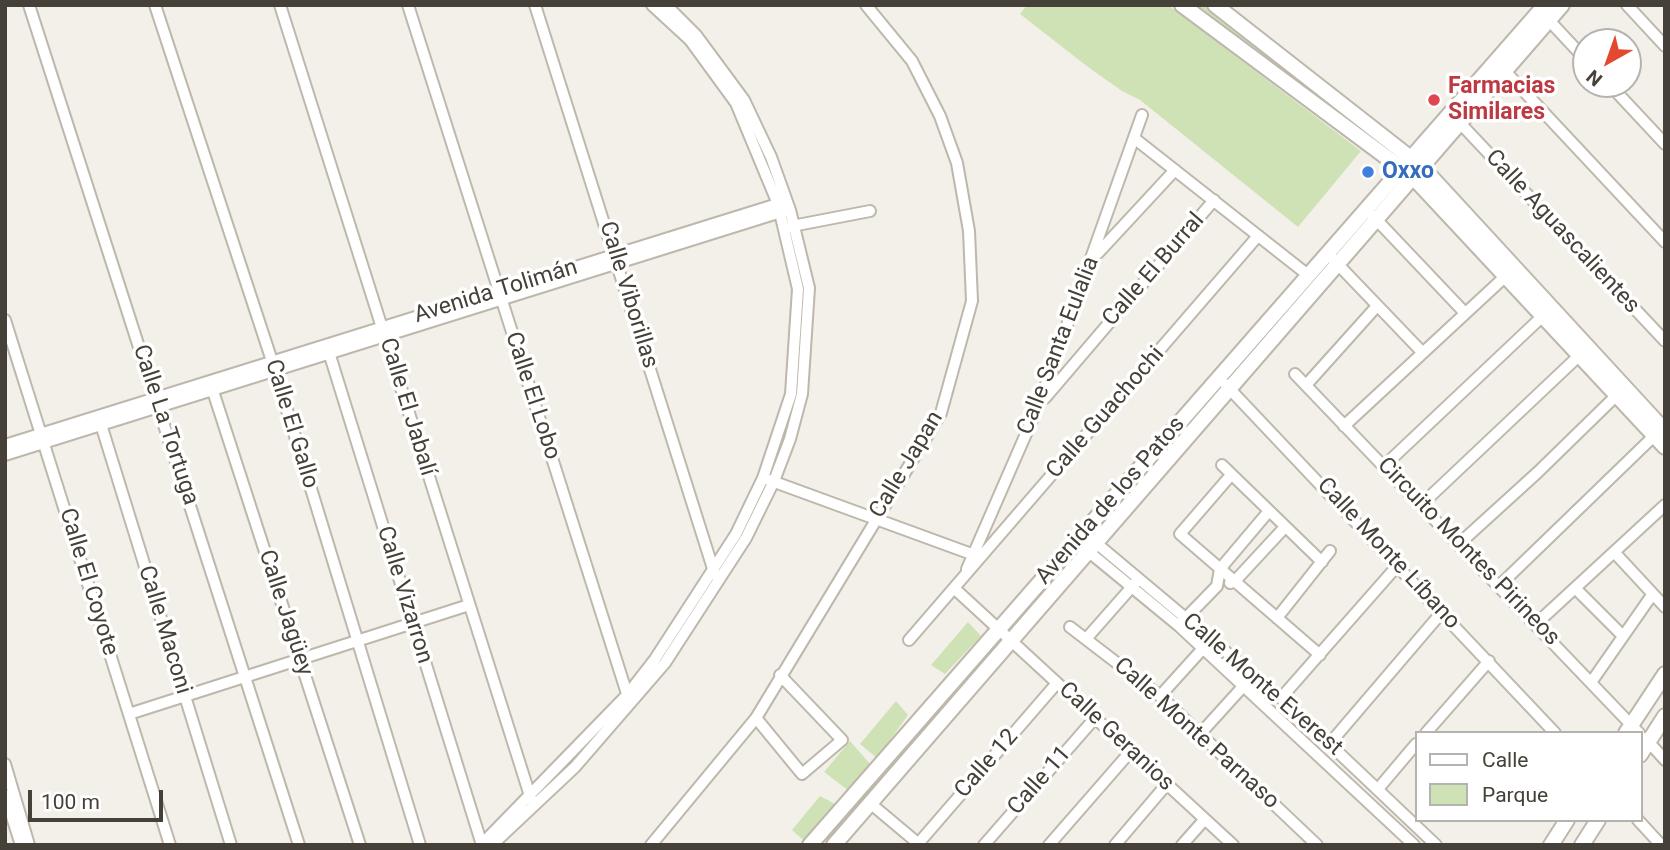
<!DOCTYPE html>
<html>
<head>
<meta charset="utf-8">
<style>
	body { margin:0 }
	#map { position:relative; width:1670px; height:850px; overflow:hidden; background:#f3f0e9; font-family:Roboto,sans-serif }
	canvas { display:block }
	.frame { position:absolute; inset:0; border:7px solid #454038; pointer-events:none }
	.legend { position:absolute; left:1415px; top:731px; width:228px; height:91px; box-sizing:border-box; background:#fff; border:2px solid #b5b3af; margin:0; padding:9px 12px; list-style:none; font-size:21px; color:#454038 }
	.legend li { display:flex; align-items:center; gap:14px; height:35px }
	.legend b { width:35px; border:2px solid #b5b3af }
	.north { position:absolute; left:1572px; top:28px; width:70px; height:70px; box-sizing:border-box; background:#fff; border:2px solid #b5b3af; border-radius:50%; rotate:220deg; font-size:19px; font-weight:700; line-height:28px; text-align:center; color:#454038 }
	.north::after { content:''; display:block; margin:auto; width:24px; height:32px; background:#e24930; clip-path:polygon(50% 0,100% 100%,50% 72%,0 100%) }
	.scale { position:absolute; left:28px; top:790px; width:135px; height:32px; box-sizing:border-box; border:4px solid #454038; border-top:0; padding-left:9px; font-size:21px; line-height:24px; white-space:nowrap; color:#454038; -webkit-text-stroke:5px #fff; paint-order:stroke }
</style>
</head>
<body>
<div id="map">
<canvas width="1670" height="850"></canvas>
<div class="frame"></div>
<ul class="legend">
<li><b style="height:9px;background:#fff"></b>Calle</li>
<li><b style="height:19px;background:#cfe2b6"></b>Parque</li>
</ul>
<div class="north">N</div>
<div class="scale">100 m</div>
</div>
<script>
const ctx = document.querySelector('canvas').getContext('2d');
ctx.lineJoin = 'round';
function paint(path, color) {
  ctx.fillStyle = color;
  ctx.fill(path, 'evenodd');
}
function poly(rows) {
  const path = new Path2D();
  for (const r of rows) {
    path.moveTo(r[0], r[1]);
    for (let i = 2; i < r.length; i += 2) path.lineTo(r[i], r[i + 1]);
  }
  return path;
}
function stroke(path, color, width, dash) {
  ctx.strokeStyle = color;
  ctx.lineWidth = width;
  ctx.lineCap = dash ? 'butt' : 'round';
  ctx.setLineDash(dash || []);
  ctx.stroke(path);
}
function write(font, color, halo, rows, align = 'center') {
  ctx.font = font + ' Roboto,sans-serif';
  ctx.lineWidth = 7;
  ctx.setLineDash([]);
  ctx.textBaseline = 'middle';
  ctx.strokeStyle = halo;
  ctx.fillStyle = color;
  for (const [text, x, y, turn = 0] of rows) {
    ctx.save();
    ctx.translate(x, y);
    ctx.rotate((+turn || 0) * Math.PI / 180);
    ctx.textAlign = isNaN(turn) ? turn : align;
    if (halo) ctx.strokeText(text, 0, 0);
    ctx.fillText(text, 0, 0);
    ctx.restore();
  }
}
const green = poly([
	[1027,5,1168,5,1361,151,1298,227,1140,100,1122,91,1088,67,1020,14],
	[1188,5,1202,5,1213,12,1400,152,1397,156],
	[968,622,981,636,945,674,931,665],
	[896,701,908,715,877,758,860,744],
	[850,741,871,765,849,791,824,772],
	[820,796,835,804,804,841,792,830]
]);
const minor = poly([
	[29,5,299,845],
	[155,5,272,361,420,845],
	[280,5,531,799],
	[408,5,629,700],
	[535,5,715,575],
	[1627,5,1665,46],
	[1545,16,1586,60],
	[1504,70,1665,242],
	[1609,84,1665,144],
	[1460,123,1665,341],
	[1134,138,1308,275],
	[1373,216,1465,313],
	[787,227,870,211],
	[1098,253,1175,170],
	[1327,253,1422,352],
	[5,320,170,845],
	[327,346,482,845],
	[1295,374,1639,733],
	[1225,384,1555,733],
	[1307,384,1377,306],
	[211,385,360,845],
	[1045,398,1214,200],
	[99,418,231,845],
	[1344,426,1509,273],
	[5,445,784,202],
	[5,455,784,211],
	[1222,465,1322,562],
	[1384,466,1547,312],
	[1231,475,1180,534,1320,655],
	[769,480,977,556],
	[1421,505,1584,351],
	[1083,532,1281,698,1436,845],
	[1460,543,1538,472,1621,391],
	[1083,547,1179,626,1414,845],
	[1614,552,1665,607],
	[967,569,1039,404,1142,115],
	[1230,583,1235,581,1285,527],
	[1500,585,1654,436],
	[955,589,1233,845],
	[1576,589,1623,636],
	[1277,618,1330,551],
	[1181,623,1217,586,1220,569,1269,511],
	[1537,623,1665,505],
	[1070,627,1160,696,1317,845],
	[1086,639,1137,581],
	[909,640,1257,237],
	[1592,681,1652,595],
	[1160,696,1207,644],
	[1281,698,1398,565],
	[129,714,469,605],
	[756,718,802,774,842,740,780,675],
	[1426,733,1489,661],
	[1200,734,1248,681],
	[1645,738,1665,760],
	[1331,742,1442,612],
	[5,764,29,845],
	[1378,789,1416,744],
	[5,795,21,845],
	[870,803,920,845],
	[1638,820,1661,845],
	[481,845,627,695,655,659,736,534,763,478,791,394,798,289,778,204,736,103,690,40,652,5],
	[492,845,575,767,665,663,746,538,774,481,790,439,802,394,809,288,790,210,771,157,744,100,696,35,666,5],
	[651,845,756,718,941,413,972,301,969,231,957,163,940,116,912,61,866,5],
	[917,845,1057,683],
	[984,845,1095,718],
	[1049,845,1131,751],
	[1115,845,1167,784],
	[1182,845,1205,819]
]);
const tertiary = poly([
	[1182,5,1413,177,1665,447],
	[1215,5,1422,167,1665,431],
	[1626,733,1665,674],
	[1640,755,1665,716],
	[810,845,1545,5],
	[834,845,1562,5],
	[1551,845,1567,820],
	[1582,845,1598,820]
]);
const markers = [
	[1434,100,7,"#e0444e"],
	[1368,172,7,"#3f7fe0"]
];
const healthNames = [
	["Farmacias",1448,87],
	["Similares",1448,113]
];
const shopNames = [
	["Oxxo",1382,172]
];
const streetNames = [
	["Calle Aguascalientes",1562,232,47],
	["Calle El Burral",1154,270,-49],
	["Avenida Tolimán",496,292,-17],
	["Calle Viborillas",628,295,73],
	["Calle Santa Eulalia",1059,346,-69],
	["Calle El Lobo",532,396,72],
	["Calle El Jabalí",407,407,73],
	["Calle Guachochi",1106,413,-49],
	["Calle El Gallo",291,424,73],
	["Calle La Tortuga",165,425,72],
	["Calle Japan",907,465,-59],
	["Avenida de los Patos",1111,501,-49],
	["Circuito Montes Pirineos",1468,552,46],
	["Calle Monte Líbano",1388,554,47],
	["Calle El Coyote",88,582,73],
	["Calle Vizarron",404,595,73],
	["Calle Jagüey",285,613,72],
	["Calle Maconi",164,630,73],
	["Calle Monte Everest",1262,685,41],
	["Calle Monte Parnaso",1196,734,42],
	["Calle Geranios",1116,737,43],
	["Calle 12",987,764,-49],
	["Calle 11",1040,781,-49]
];
paint(green, '#cfe2b6');
stroke(minor, '#bdb7ac', 14);
stroke(tertiary, '#bdb7ac', 18);
stroke(minor, '#fff', 10);
stroke(tertiary, '#fff', 14);
for (const [x, y, r, color] of markers) {
  const dot = new Path2D();
  dot.arc(x, y, r, 0, 2 * Math.PI);
  ctx.fillStyle = color;
  ctx.fill(dot);
  stroke(dot, '#fff', 2.5);
}
write('bold 23px', '#be3a42', '#fff', healthNames, 'left');
write('bold 23px', '#366cbe', '#fff', shopNames, 'left');
write('23px', '#454038', '#fff', streetNames);
</script>
</body>
</html>
